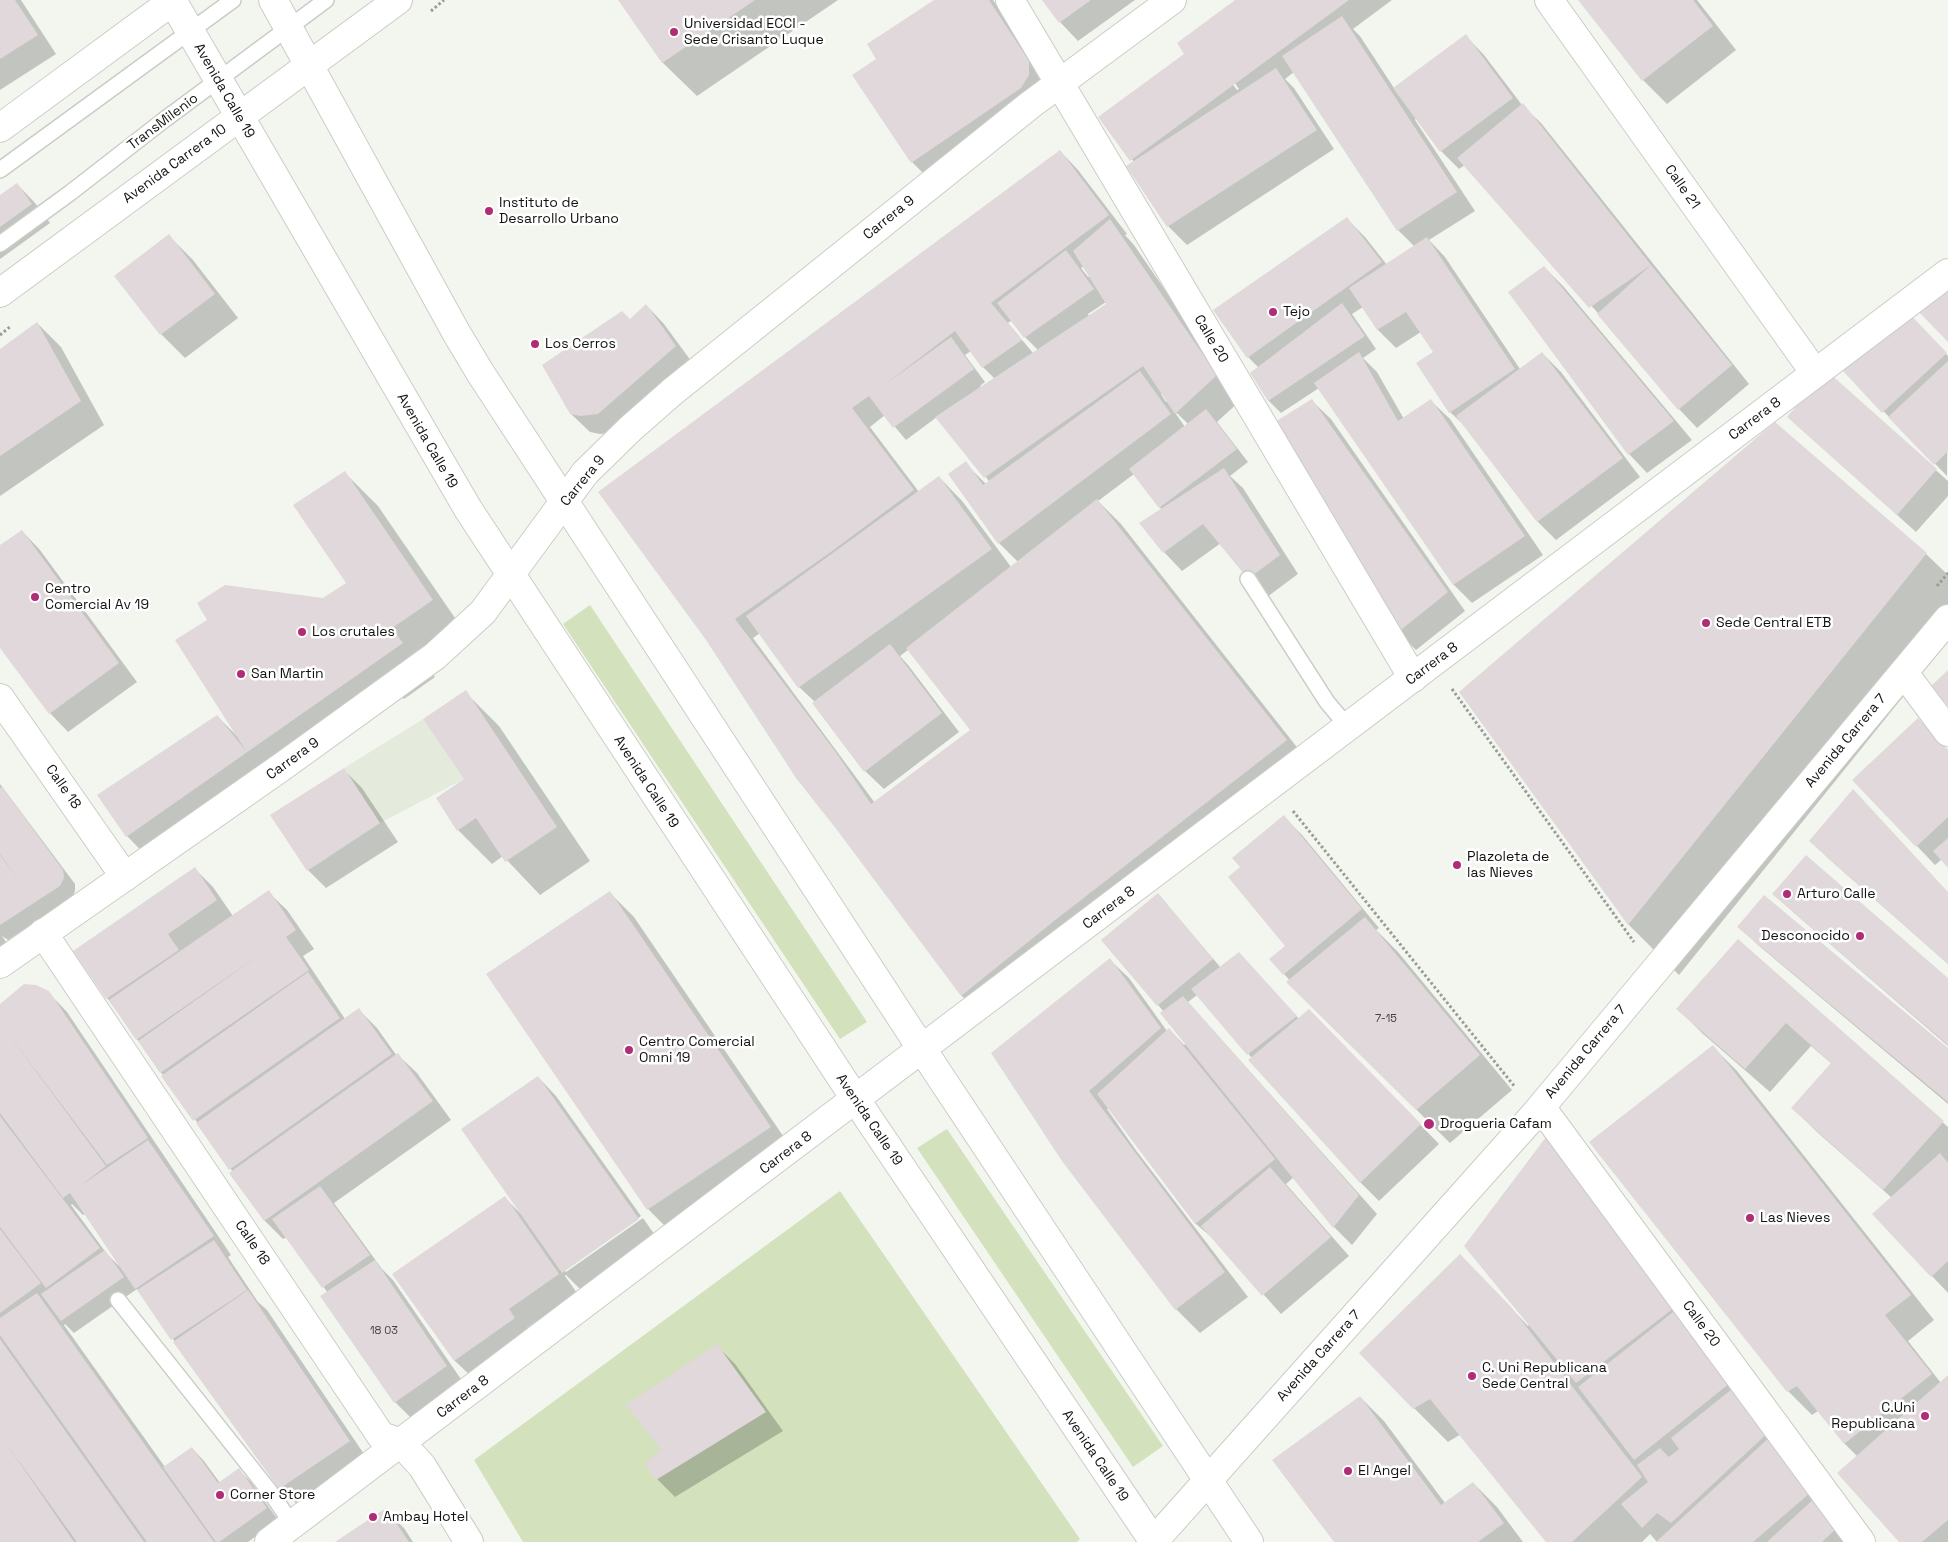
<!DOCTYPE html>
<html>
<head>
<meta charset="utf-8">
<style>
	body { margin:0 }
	canvas { display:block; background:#f3f6ef }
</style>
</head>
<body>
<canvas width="1948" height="1542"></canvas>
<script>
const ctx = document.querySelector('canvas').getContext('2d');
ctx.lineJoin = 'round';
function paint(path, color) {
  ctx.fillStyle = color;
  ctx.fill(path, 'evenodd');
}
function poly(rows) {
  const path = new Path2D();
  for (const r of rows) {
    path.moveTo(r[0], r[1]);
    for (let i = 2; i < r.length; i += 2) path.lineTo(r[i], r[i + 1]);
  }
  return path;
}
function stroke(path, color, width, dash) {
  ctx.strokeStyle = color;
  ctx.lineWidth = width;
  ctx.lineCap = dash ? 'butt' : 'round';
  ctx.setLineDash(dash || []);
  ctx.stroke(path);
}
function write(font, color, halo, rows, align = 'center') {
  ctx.font = font + ' "Space Grotesk",sans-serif';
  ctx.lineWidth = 5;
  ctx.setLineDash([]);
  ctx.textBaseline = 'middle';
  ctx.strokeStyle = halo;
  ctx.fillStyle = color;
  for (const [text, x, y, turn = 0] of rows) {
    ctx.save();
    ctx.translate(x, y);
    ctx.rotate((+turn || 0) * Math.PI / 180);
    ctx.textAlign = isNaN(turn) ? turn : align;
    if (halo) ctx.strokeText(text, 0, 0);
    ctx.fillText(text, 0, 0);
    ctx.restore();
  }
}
const built = poly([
	[423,719,464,779,380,823,344,768]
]);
const green = poly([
	[590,605,867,1022,840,1039,563,624],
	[947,1129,1163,1446,1133,1467,917,1148],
	[840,1191,1080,1539,1077,1542,523,1542,474,1460]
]);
const shadow = poly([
	[0,0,21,0,56,54,0,90],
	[620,0,838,0,697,96,663,63],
	[937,0,993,0,1047,80,931,181,912,162,854,75,878,60],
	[1044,0,1135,0,1078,41,1060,22],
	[1237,0,1392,0,1353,29,1360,36,1394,88,1466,36,1484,55,1522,105,1541,123,1749,384,1697,428,1679,409,1605,321,1465,165,1459,169,1441,151,1416,118,1415,120,1475,211,1429,240,1445,257,1520,369,1542,353,1561,372,1640,477,1556,540,1538,522,1469,430,1450,412,1434,352,1421,332,1396,348,1378,330,1363,307,1352,314,1376,349,1363,358,1377,372,1404,419,1431,401,1450,419,1543,555,1472,603,1454,585,1319,388,1281,413,1269,401,1252,373,1259,368,1248,357,1347,219,1365,237,1387,265,1414,246,1398,230,1294,72,1285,79,1294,88,1334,149,1187,245,1168,226,1128,166,1134,162,1100,117,1184,55],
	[1231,82,1234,82,1239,89,1237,90],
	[1580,0,1697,0,1736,50,1667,104,1643,80],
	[1060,151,1078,170,1127,234,1125,235,1134,245,1241,400,1217,422,1248,462,1230,476,1243,488,1298,574,1267,597,1221,543,1182,571,1164,552,1162,510,1134,474,1098,501,1121,524,1311,765,980,1014,962,996,838,829,707,639,600,493],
	[1084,266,1090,276,1088,277,1081,268],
	[1106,302,1108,304,1089,316,1088,314],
	[1012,320,1025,337,1038,350,1033,353,1008,323],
	[971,351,983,367,995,379,981,388,980,386,985,382,965,355],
	[1163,393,1168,401,1166,402,1161,394],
	[1177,413,1188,424,1185,427,1176,414],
	[885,415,906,440,937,417,989,481,986,484,965,463,999,543,1018,562,1011,567,963,502,939,477,919,492,870,427],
	[760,633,799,687,815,702,865,771,884,789,959,732,908,665,900,656,908,650,972,731,875,803,753,638],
	[17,184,35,203,50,223,0,259,0,196],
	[169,236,193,260,238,318,185,358,161,334],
	[1544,267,1563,286,1692,440,1647,473,1629,454],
	[646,305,664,324,694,365,617,432,600,434,590,432,571,414,630,321],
	[37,323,61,347,104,425,0,496,0,350],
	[1919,325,1948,356,1947,476,1844,371],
	[1827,373,1948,481,1948,496,1916,532,1788,417],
	[1312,401,1331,419,1465,611,1416,650,1398,632],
	[1775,424,1926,554,1948,575,1948,641,1679,975,1628,924],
	[345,473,378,506,466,634,424,662,435,677,404,699,389,683,266,770,280,786,160,870,127,836,217,716,237,736,323,599,348,583],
	[22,531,40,550,137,682,68,732,50,713,0,646,0,547],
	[465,692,499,726,590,861,540,895,503,856,492,864,458,830,466,780],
	[1948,751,1948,866,1942,859,1935,865,1854,780],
	[344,770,362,788,398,842,326,888,308,870],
	[0,784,75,884,75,891,72,898,8,940,2,936,11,949,0,957],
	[1284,817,1302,835,1379,928,1376,930,1398,952,1512,1090,1450,1143,1322,1016,1284,974,1287,946,1242,867],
	[1810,841,1948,892,1948,964,1829,859],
	[195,869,213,887,233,916,268,892,287,910,314,949,303,956,345,1019,358,1009,377,1028,397,1056,398,1055,417,1073,451,1120,334,1203,382,1269,393,1280,465,1385,413,1420,395,1402,328,1293,287,1237,283,1239,265,1221,230,1174,233,1172,74,952],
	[610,893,634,917,794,1152,672,1233,648,1209],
	[1774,893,1948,980,1948,1046,1793,912],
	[1158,894,1221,968,1251,967,1299,1019,1327,1029,1439,1144,1379,1201,1360,1182,1197,995,1188,1002,1377,1214,1352,1245,1334,1227,1294,1177,1286,1184,1349,1256,1281,1314,1216,1241,1196,1224,1109,1108,1107,1109,1135,1149,1248,1297,1200,1333,1176,1309,1063,1160,1110,960,1129,978,1167,1031,1169,1029,1184,1045,1186,1044,1164,1012,1158,1005],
	[1739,927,1948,1049,1948,1104,1758,945],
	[1738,941,1948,1127,1948,1293,1932,1276,1892,1198,1817,1132,1793,1108,1832,1064,1811,1046,1770,1092,1702,1033,1678,1009],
	[48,992,67,1012,231,1255,228,1257,258,1302,267,1310,368,1460,299,1506,280,1488,137,1289,74,1333,65,1324,64,1325,165,1467,192,1448,204,1461,220,1483,239,1470,251,1482,278,1520,248,1542,0,1542,0,1006],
	[72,1204,83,1215,85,1214,120,1267,107,1254,71,1205],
	[1713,1047,1737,1071,1934,1320,1908,1341,1941,1383,1948,1377,1948,1542,1901,1542,1858,1457,1845,1444,1818,1411,1812,1415,1788,1391],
	[538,1077,556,1096,641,1216,564,1270,566,1272,643,1218,657,1238,582,1291,566,1275,565,1276,577,1293,527,1328,533,1337,474,1379,455,1361,394,1275,505,1198,520,1213,521,1212],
	[1549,1135,1847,1542,1657,1542,1650,1534,1642,1542,1548,1542,1461,1434,1448,1442,1414,1408,1493,1289,1528,1326,1530,1324],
	[717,1346,735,1364,783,1431,675,1497,657,1479,663,1450],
	[1360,1397,1384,1421,1445,1503,1473,1483,1497,1507,1523,1542,1335,1542],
	[385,1510,404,1528,413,1542,337,1542]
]);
const building = poly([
	[0,0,15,0,38,35,0,59],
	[618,0,755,0,662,63],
	[934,0,989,0,1029,61,1029,75,1021,88,911,163,852,75,876,59,867,44],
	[1042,0,1091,0,1059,23],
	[1235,0,1349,0,1130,161,1098,117,1184,54,1177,43],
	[1578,0,1693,0,1713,26,1642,81],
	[1342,16,1457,192,1397,231,1282,56],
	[1466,34,1513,98,1440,152,1393,88],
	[1276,68,1317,130,1167,227,1126,166],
	[1523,103,1651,265,1589,308,1457,158],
	[1060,150,1109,215,991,303,1022,340,982,368,955,331,883,386,951,337,974,369,893,428,869,396,852,408,914,490,828,554,735,619,835,751,871,804,970,730,906,648,1097,499,1287,740,1054,921,961,996,837,830,796,778,706,640,598,492],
	[17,183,32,204,0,227,0,195],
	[1347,217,1382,262,1247,358,1213,310],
	[1110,219,1217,375,1175,414,1143,366,984,478,935,417,1106,304,1073,251],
	[169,234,215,294,160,335,114,276],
	[1427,237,1515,369,1449,413,1416,363,1433,352,1406,312,1377,330,1349,288],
	[1066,250,1094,289,1024,338,997,303],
	[1651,265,1732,365,1678,410,1597,314],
	[1544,266,1674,421,1628,455,1508,292],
	[1948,286,1948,342,1916,309],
	[1342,303,1365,336,1268,401,1250,373],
	[646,304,676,346,598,414,581,416,570,414,542,365,622,311,630,319],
	[1907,311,1947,353,1882,413,1843,371],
	[37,322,81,401,0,456,0,349],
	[1359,352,1398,421,1431,399,1525,536,1453,585,1314,383],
	[1542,352,1623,458,1537,522,1456,416],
	[1948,361,1948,451,1934,465,1888,417],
	[1140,371,1171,414,998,544,948,474,966,461,983,485],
	[1827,371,1937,469,1897,515,1787,417],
	[1312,399,1448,592,1397,633,1270,425],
	[1206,409,1237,449,1159,508,1129,469],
	[1775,422,1927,553,1628,925,1459,692],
	[1224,468,1280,555,1248,579,1203,524,1163,553,1139,523],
	[345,471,433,600,392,628,403,643,126,837,97,795,217,715,246,751,175,640,207,620,197,603,225,585,323,598,346,583,293,505],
	[939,476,992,549,798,688,746,616],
	[22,530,119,663,49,714,0,648,0,545],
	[890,644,942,713,864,772,812,703],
	[1948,670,1948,706,1930,687],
	[466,690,557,827,505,862,476,818,457,831,436,798,464,779,423,719],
	[1918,718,1948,750,1948,817,1916,847,1852,780],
	[344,768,380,823,307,871,270,815],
	[2,787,63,870,64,878,60,886,0,925,0,855,19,881,0,854,0,788],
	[1853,789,1948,892,1948,964,1809,841],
	[1284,815,1362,909,1283,975,1269,959,1285,946,1228,877,1240,867,1232,858],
	[1948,838,1948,868,1933,851],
	[1806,855,1948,978,1948,1045,1772,894],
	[195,867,217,900,168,934,179,950,106,999,73,951],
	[269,890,296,930,286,937,309,970,160,1073,138,1041,261,954,136,1040,109,1000],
	[610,891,771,1127,647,1210,486,974],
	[1158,893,1213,959,1157,1006,1101,940],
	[1764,895,1948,1048,1948,1102,1737,927],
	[1365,917,1480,1055,1416,1110,1286,982],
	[1738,939,1944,1121,1883,1190,1791,1108,1831,1063,1786,1023,1745,1069,1676,1009],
	[1239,952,1297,1016,1247,1055,1191,989],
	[1110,958,1161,1028,1089,1091,1225,1272,1175,1310,1062,1161,991,1053],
	[308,972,340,1018,193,1121,161,1076],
	[24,984,36,985,49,991,148,1138,107,1165,4,1028,106,1166,80,1186,148,1140,214,1236,135,1289,70,1193,63,1198,0,1113,0,1004],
	[1183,996,1359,1195,1333,1228,1160,1013],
	[359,1008,392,1054,229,1170,196,1123],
	[1309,1009,1421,1124,1360,1183,1248,1060],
	[1169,1028,1275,1159,1195,1224,1097,1094],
	[1713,1045,1911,1295,1885,1315,1932,1374,1844,1444,1797,1386,1787,1392,1589,1142],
	[398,1053,433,1101,264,1221,229,1173],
	[538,1076,639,1219,562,1273,461,1129],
	[0,1116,100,1248,46,1288,0,1227],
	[1549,1133,1674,1308,1576,1383,1464,1246],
	[1940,1153,1948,1163,1948,1261,1931,1277,1872,1214],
	[1270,1167,1331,1237,1262,1296,1201,1226],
	[320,1186,370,1255,322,1288,272,1219],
	[505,1196,559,1274,509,1309,515,1318,454,1361,392,1274],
	[0,1229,41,1283,0,1313],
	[214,1240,247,1290,171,1340,137,1290],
	[105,1250,124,1277,61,1321,41,1294],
	[1460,1254,1512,1308,1642,1477,1572,1542,1546,1542,1430,1399,1413,1409,1359,1353],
	[375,1260,447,1366,394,1403,320,1296],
	[248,1290,350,1441,279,1489,173,1342],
	[37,1293,214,1542,147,1542,0,1335,0,1318],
	[1677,1309,1735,1379,1634,1460,1578,1387],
	[0,1339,144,1542,77,1542,6,1443,74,1542,0,1542],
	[717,1344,766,1412,656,1480,645,1464,661,1450,626,1405],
	[1948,1375,1948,1520,1922,1542,1899,1542,1837,1473],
	[1737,1385,1772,1429,1671,1523,1657,1513,1642,1528,1621,1504,1648,1482,1637,1465,1660,1448,1669,1457,1679,1449,1671,1438],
	[1360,1396,1441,1505,1473,1482,1504,1523,1478,1542,1334,1542,1272,1460],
	[1772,1435,1817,1487,1753,1542,1656,1542],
	[192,1447,218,1483,239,1468,267,1508,219,1542,216,1542,163,1467],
	[1817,1496,1842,1523,1822,1542,1767,1542],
	[386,1508,409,1542,335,1542]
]);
const path = poly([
	[431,11,444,0],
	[0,335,11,326],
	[1937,586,1948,573],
	[1452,689,1634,942],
	[1293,811,1515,1087]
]);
const lane = poly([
	[0,170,233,0],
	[0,244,70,193,164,120,326,0],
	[1248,579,1327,702,1348,727],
	[118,1300,271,1493,292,1524]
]);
const street = poly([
	[1010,0,1413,678],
	[1549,0,1815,373],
	[1904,673,1948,732],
	[0,698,125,877],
	[43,933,381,1436,401,1443,422,1466,469,1542],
	[1541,1107,1861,1542],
	[1153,1542,1536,1113,1948,619]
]);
const secondary = poly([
	[0,964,283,766,435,656,483,612,585,473,630,429,672,392,1030,105,1172,0],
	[269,1542,1948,273]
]);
const primary = poly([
	[172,0,468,509,856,1100,1154,1542],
	[273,0,457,334,481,374,912,1034,1249,1542],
	[0,128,174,0],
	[0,293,398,0]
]);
const markers = [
	[674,32,5,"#b02c74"],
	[489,211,5,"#b02c74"],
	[1273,312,5,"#b02c74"],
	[535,344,5,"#b02c74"],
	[35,597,5,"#b02c74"],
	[1706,623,5,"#b02c74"],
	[302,632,5,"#b02c74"],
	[241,674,5,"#b02c74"],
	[1457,865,5,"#b02c74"],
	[1787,894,5,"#b02c74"],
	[1860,936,5,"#b02c74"],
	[629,1050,5,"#b02c74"],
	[1429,1124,6,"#b02c74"],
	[1750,1218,5,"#b02c74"],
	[1472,1376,5,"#b02c74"],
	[1925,1416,5,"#b02c74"],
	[1348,1471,5,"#b02c74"],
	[220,1495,5,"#b02c74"],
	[373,1517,5,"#b02c74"]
];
const numberNames = [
	["7-15",1386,1019],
	["18 03",384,1331]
];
const poiNames = [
	["Universidad ECCI -",684,24],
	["Sede Crisanto Luque",684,40],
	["Instituto de",499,203],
	["Desarrollo Urbano",499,219],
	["Tejo",1283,312],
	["Los Cerros",545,344],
	["Centro",45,589],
	["Comercial Av 19",45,605],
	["Sede Central ETB",1716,623],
	["Los crutales",312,632],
	["San Martin",251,674],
	["Plazoleta de",1467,857],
	["las Nieves",1467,873],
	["Arturo Calle",1797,894],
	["Desconocido",1850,936,"right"],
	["Centro Comercial",639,1042],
	["Omni 19",639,1058],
	["Drogueria Cafam",1440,1124],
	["Las Nieves",1760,1218],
	["C. Uni Republicana",1482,1368],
	["Sede Central",1482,1384],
	["C.Uni",1915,1408,"right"],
	["Republicana",1915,1424,"right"],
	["El Angel",1358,1471],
	["Corner Store",230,1495],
	["Ambay Hotel",383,1517]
];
const streetNames = [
	["Avenida Calle 19",224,91,60],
	["TransMilenio",163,122,-37],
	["Avenida Carrera 10",175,164,-36],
	["Calle 21",1682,187,55],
	["Carrera 9",889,218,-39],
	["Calle 20",1211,339,59],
	["Carrera 8",1755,419,-37],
	["Avenida Calle 19",427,441,60],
	["Carrera 9",583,481,-51],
	["Carrera 8",1432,664,-37],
	["Avenida Carrera 7",1846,741,-50],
	["Carrera 9",293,759,-36],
	["Avenida Calle 19",646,782,57],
	["Calle 18",63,787,55],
	["Carrera 8",1109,908,-37],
	["Avenida Carrera 7",1586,1052,-50],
	["Avenida Calle 19",869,1120,56],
	["Carrera 8",786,1153,-37],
	["Calle 18",252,1243,56],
	["Calle 20",1701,1324,54],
	["Avenida Carrera 7",1319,1356,-48],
	["Carrera 8",463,1397,-37],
	["Avenida Calle 19",1095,1456,56]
];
paint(built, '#e4eadc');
paint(green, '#d3e1bd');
paint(shadow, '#0003');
paint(building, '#e0d8db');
stroke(lane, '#cacdc6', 18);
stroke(street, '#cacdc6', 30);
stroke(secondary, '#cacdc6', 30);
stroke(primary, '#cacdc6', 30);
stroke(path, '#999b96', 3, [2.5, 2.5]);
stroke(lane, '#fff', 15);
stroke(street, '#fff', 28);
stroke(secondary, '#fff', 28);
stroke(primary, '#fff', 28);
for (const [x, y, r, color] of markers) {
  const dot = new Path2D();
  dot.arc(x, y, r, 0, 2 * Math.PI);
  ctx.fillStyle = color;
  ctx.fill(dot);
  stroke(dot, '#fff', 2);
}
write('11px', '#464443', null, numberNames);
write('14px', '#121210', '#fff', poiNames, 'left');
write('14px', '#121210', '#fff', streetNames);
</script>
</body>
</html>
